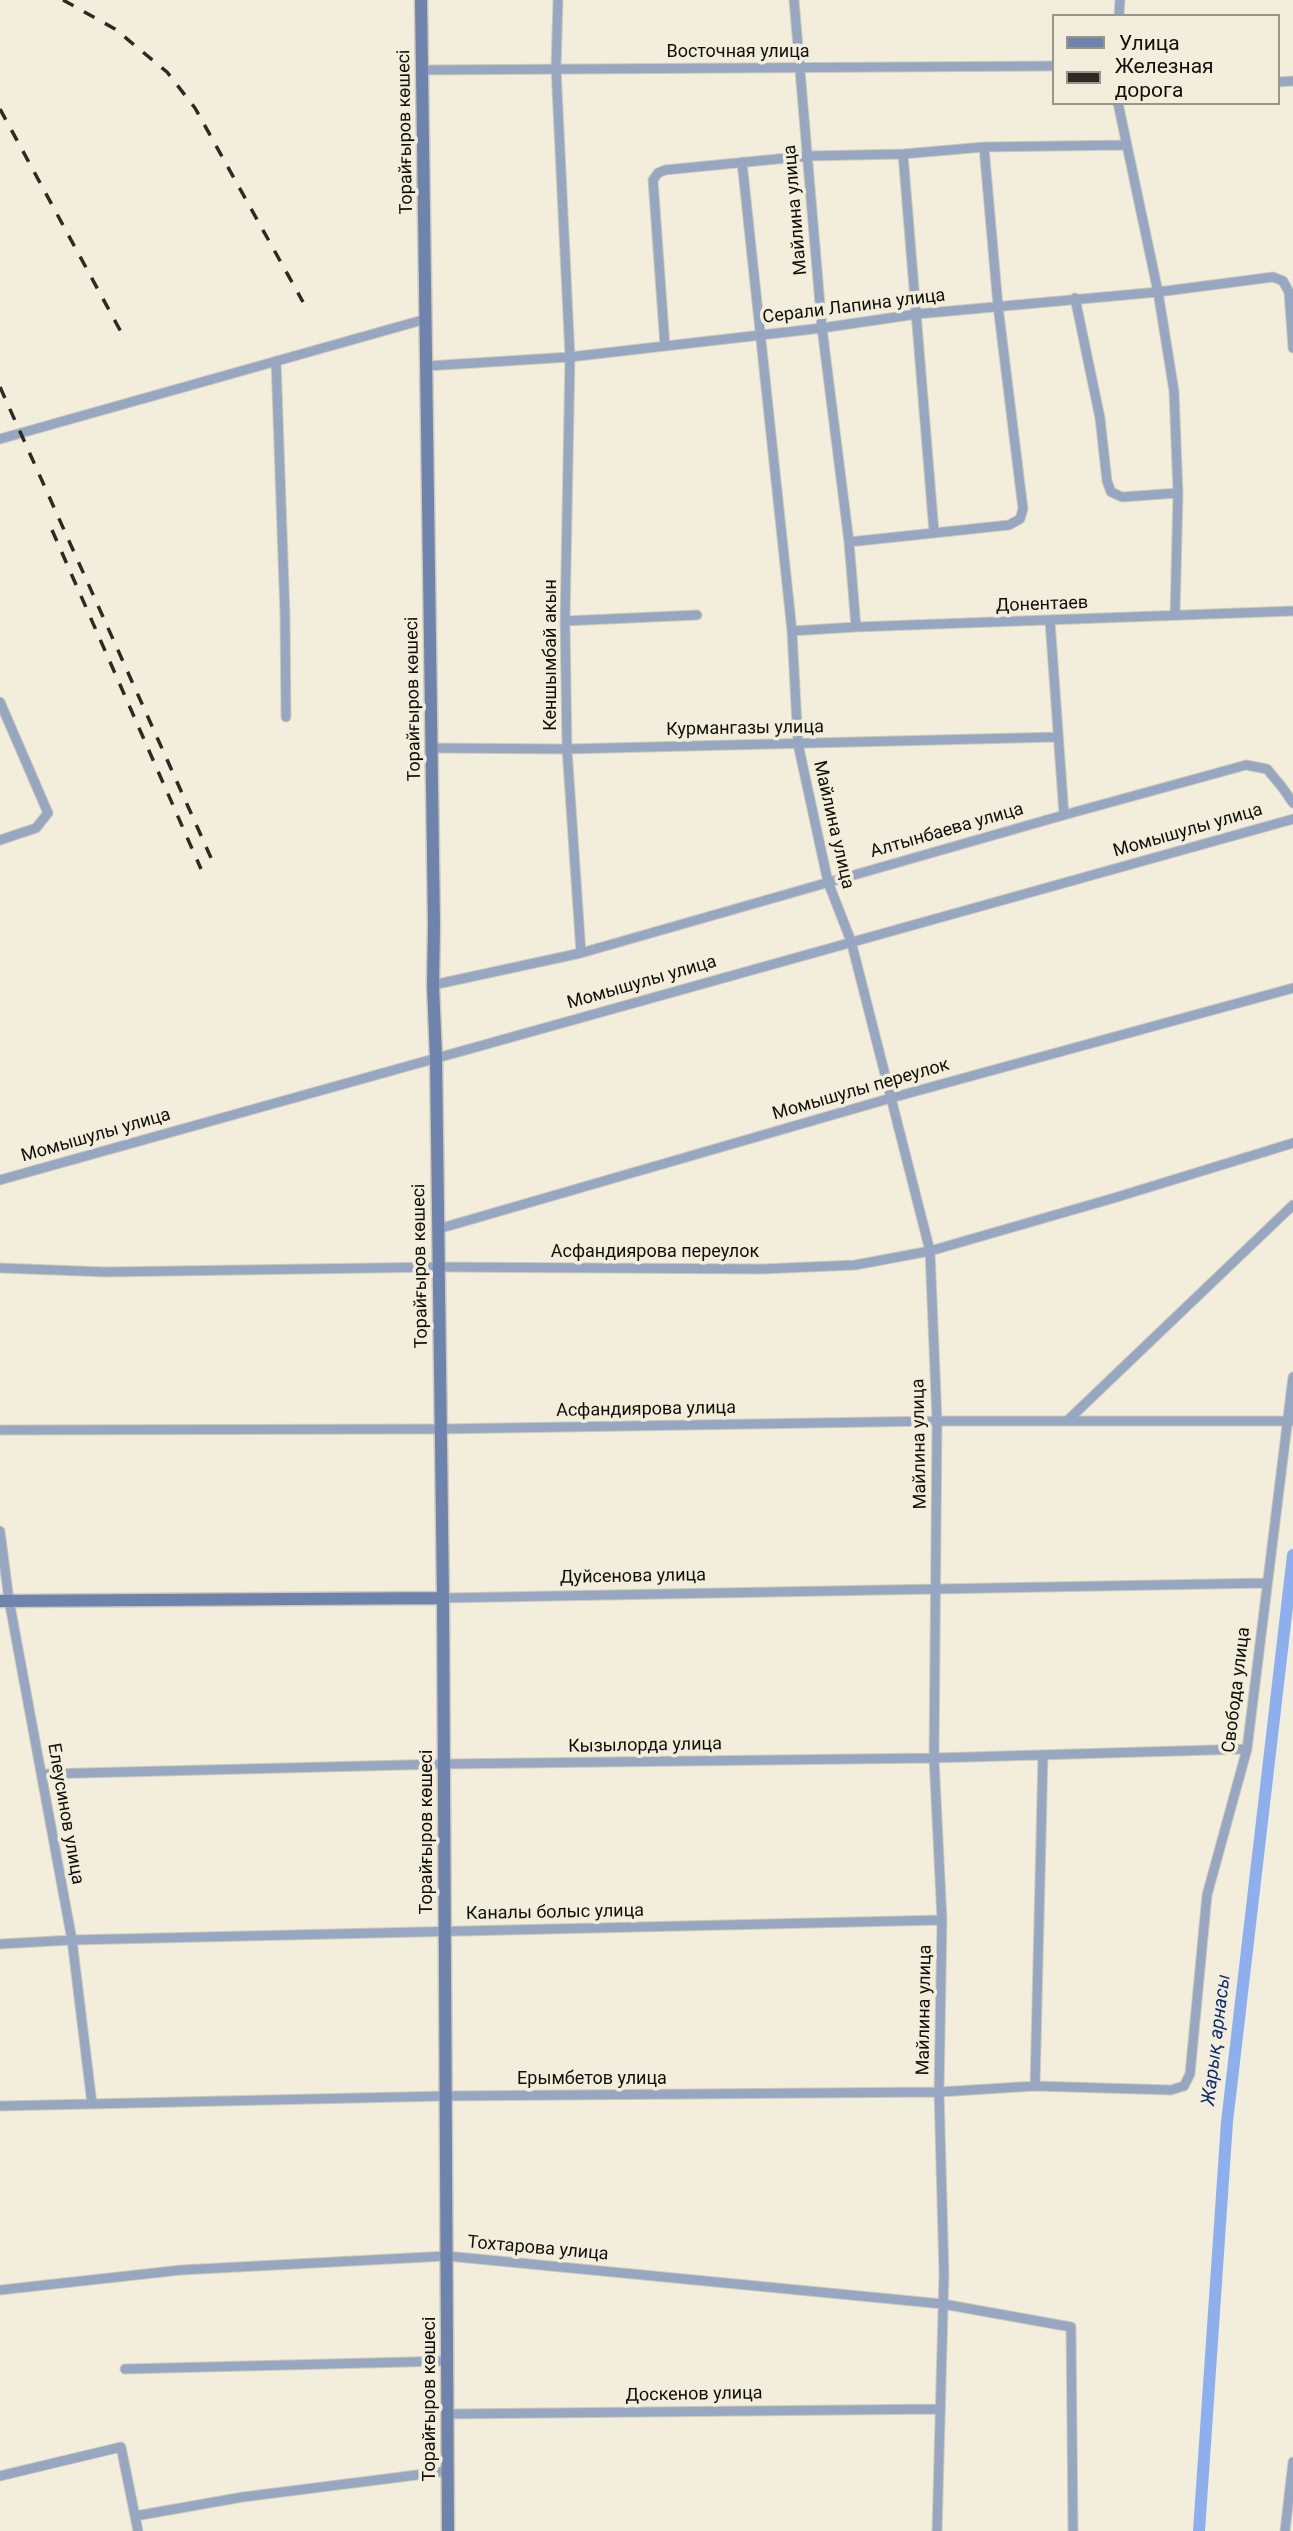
<!DOCTYPE html>
<html>
<head>
<meta charset="utf-8">
<style>
	body { margin:0 }
	#map { position:relative; width:1293px; height:2531px; overflow:hidden; background:#f3eedc; font-family:Roboto,sans-serif }
	canvas { display:block }
	.legend { position:absolute; left:1052px; top:14px; width:228px; height:91px; box-sizing:border-box; background:#f3eedc; border:2px solid #999588; margin:0; padding:9px 12px; list-style:none; font-size:21px; color:#110f09 }
	.legend li { display:flex; align-items:center; gap:14px; height:35px }
	.legend b { width:35px; border:2px solid #999588 }
</style>
</head>
<body>
<div id="map">
<canvas width="1293" height="2531"></canvas>
<ul class="legend">
<li><b style="height:9px;background:#6e84ac"></b>Улица</li>
<li><b style="height:9px;background:#2d2a23"></b>Железная дорога</li>
</ul>
</div>
<script>
const ctx = document.querySelector('canvas').getContext('2d');
ctx.lineJoin = 'round';
function poly(rows) {
  const path = new Path2D();
  for (const r of rows) {
    path.moveTo(r[0], r[1]);
    for (let i = 2; i < r.length; i += 2) path.lineTo(r[i], r[i + 1]);
  }
  return path;
}
function stroke(path, color, width, dash) {
  ctx.strokeStyle = color;
  ctx.lineWidth = width;
  ctx.lineCap = dash ? 'butt' : 'round';
  ctx.setLineDash(dash || []);
  ctx.stroke(path);
}
function write(font, color, halo, rows, align = 'center') {
  ctx.font = font + ' Roboto,sans-serif';
  ctx.lineWidth = 7;
  ctx.setLineDash([]);
  ctx.textBaseline = 'middle';
  ctx.strokeStyle = halo;
  ctx.fillStyle = color;
  for (const [text, x, y, turn = 0] of rows) {
    ctx.save();
    ctx.translate(x, y);
    ctx.rotate((+turn || 0) * Math.PI / 180);
    ctx.textAlign = isNaN(turn) ? turn : align;
    if (halo) ctx.strokeText(text, 0, 0);
    ctx.fillText(text, 0, 0);
    ctx.restore();
  }
}
const canal = poly([
	[1199,2531,1227,2122,1293,1555]
]);
const street = poly([
	[558,0,556,68,570,357,565,621,567,749,581,953],
	[794,0,822,328,849,542,856,627],
	[1119,16,1120,0],
	[422,70,1053,66],
	[1277,82,1293,81],
	[1118,103,1158,292,1174,391,1178,493,1175,615],
	[903,154,934,532],
	[742,162,792,631,798,744,828,882,851,941,930,1251,937,1421,934,1758,942,1920,939,2092,944,2274,937,2531],
	[1075,298,1100,418,1107,481,1111,492,1122,497,1178,493],
	[665,346,653,180,658,173,665,170,808,156,903,154,984,147,1127,145],
	[276,361,285,615,286,717],
	[427,366,570,357,822,328,917,314,1158,292,1273,277,1283,281,1289,292,1293,348],
	[0,439,426,319],
	[849,542,1009,525,1020,519,1023,509,998,306,984,147],
	[565,621,697,615],
	[1050,621,1064,815],
	[792,631,856,627,1293,611],
	[0,702,48,813,36,828,0,840],
	[432,748,567,749,1058,737],
	[433,985,581,953,1064,815,1246,765,1267,769,1282,787,1293,803],
	[0,1180,1293,819],
	[438,1229,891,1098,1293,988],
	[0,1268,106,1272,439,1267,762,1269,855,1265,930,1251,1114,1198,1293,1143],
	[1067,1421,1293,1205],
	[0,1430,441,1429,937,1421,1293,1421],
	[0,1531,9,1600,72,1940,92,2104],
	[443,1598,1266,1583],
	[43,1774,444,1764,934,1758,1247,1749],
	[0,1944,72,1940,942,1920],
	[1035,2086,1043,1755],
	[0,2106,446,2096,939,2092,1035,2086,1171,2090,1184,2086,1190,2074,1207,1895,1247,1749,1293,1377],
	[0,2290,181,2270,447,2256,943,2304,1071,2327,1073,2531],
	[125,2369,448,2361],
	[448,2414,940,2409],
	[0,2476,121,2447,138,2531],
	[135,2516,243,2497,448,2471],
	[1285,2531,1293,2462]
]);
const secondary = poly([
	[421,0,434,926,433,985,436,1057,443,1598,448,2531],
	[0,1601,443,1598]
]);
const rail = poly([
	[63,0,115,29,167,72,195,108,303,302],
	[0,109,121,332],
	[0,387,212,860],
	[52,530,201,869]
]);
const streetNames = [
	["Восточная улица",738,52],
	["Торайғыров көшесі",406,132,-91],
	["Майлина улица",796,210,-95],
	["Серали Лапина улица",854,307,-7],
	["Донентаев",1042,605,-2],
	["Кеншымбай акын",551,655,-90],
	["Торайғыров көшесі",414,699,-91],
	["Курмангазы улица",745,729,-1],
	["Майлина улица",833,825,77],
	["Алтынбаева улица",947,831,-16],
	["Момышулы улица",1188,831,-16],
	["Момышулы улица",642,983,-16],
	["Момышулы переулок",861,1090,-16],
	["Момышулы улица",96,1136,-16],
	["Асфандиярова переулок",655,1252],
	["Торайғыров көшесі",421,1266,-91],
	["Асфандиярова улица",646,1410,-1],
	["Майлина улица",920,1444,-91],
	["Дуйсенова улица",633,1577,-1],
	["Свобода улица",1237,1690,-83],
	["Кызылорда улица",645,1746,-1],
	["Елеусинов улица",65,1814,80],
	["Торайғыров көшесі",427,1832,-90],
	["Каналы болыс улица",555,1913,-1],
	["Майлина улица",925,2010,-89],
	["Ерымбетов улица",592,2079],
	["Тохтарова улица",538,2249,5],
	["Доскенов улица",694,2395,-1],
	["Торайғыров көшесі",430,2399,-90]
];
const waterNames = [
	["Жарық арнасы",1217,2040,-83]
];
stroke(canal, '#8eafed', 12);
stroke(street, '#cfcaba', 11);
stroke(secondary, '#cfcaba', 15);
stroke(street, '#97a7c2', 9);
stroke(secondary, '#6e84ac', 12);
stroke(rail, '#2d2a23', 3.5, [12, 12]);
write('18px', '#110f09', '#f3eedc', streetNames);
write('italic 19px', '#0b2c73', '#f3eedc', waterNames);
</script>
</body>
</html>
